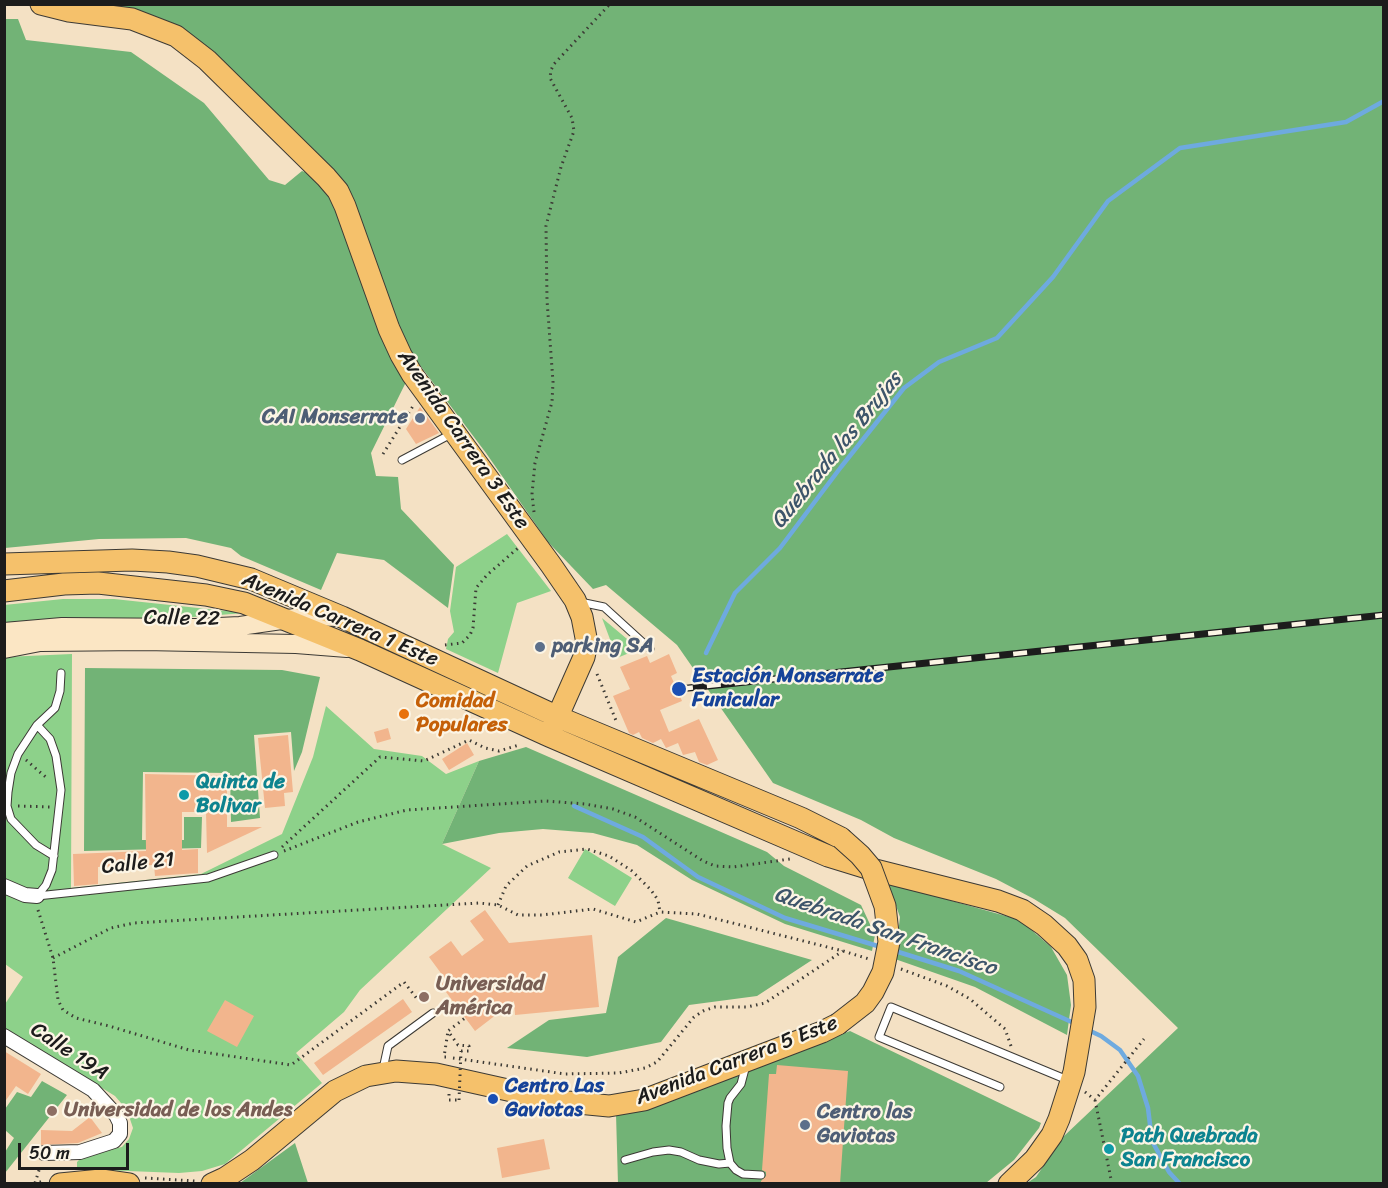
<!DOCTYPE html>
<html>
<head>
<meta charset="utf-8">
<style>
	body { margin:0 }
	#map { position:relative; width:1388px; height:1188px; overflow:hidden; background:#f4e1c4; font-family:Sriracha,sans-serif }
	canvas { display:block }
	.frame { position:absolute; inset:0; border:6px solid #1c1c1c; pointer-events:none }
	.scale { position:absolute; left:18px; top:1143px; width:111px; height:27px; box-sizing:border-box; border:3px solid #1c1c1c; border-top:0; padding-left:8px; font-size:18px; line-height:21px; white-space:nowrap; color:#1c1c1c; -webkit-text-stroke:4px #fcf5e5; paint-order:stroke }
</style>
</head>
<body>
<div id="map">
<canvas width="1388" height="1188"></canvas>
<div class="frame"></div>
<div class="scale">50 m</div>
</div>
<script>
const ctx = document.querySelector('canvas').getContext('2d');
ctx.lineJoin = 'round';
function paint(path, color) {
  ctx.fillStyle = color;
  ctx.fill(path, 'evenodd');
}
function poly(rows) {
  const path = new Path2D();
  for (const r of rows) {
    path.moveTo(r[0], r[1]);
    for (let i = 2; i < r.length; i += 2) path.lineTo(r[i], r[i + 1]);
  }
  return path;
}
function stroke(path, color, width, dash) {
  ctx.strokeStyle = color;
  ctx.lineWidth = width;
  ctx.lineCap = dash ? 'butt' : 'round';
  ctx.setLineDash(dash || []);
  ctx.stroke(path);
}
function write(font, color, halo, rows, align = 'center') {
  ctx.font = font + ' Sriracha,sans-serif';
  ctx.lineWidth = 4.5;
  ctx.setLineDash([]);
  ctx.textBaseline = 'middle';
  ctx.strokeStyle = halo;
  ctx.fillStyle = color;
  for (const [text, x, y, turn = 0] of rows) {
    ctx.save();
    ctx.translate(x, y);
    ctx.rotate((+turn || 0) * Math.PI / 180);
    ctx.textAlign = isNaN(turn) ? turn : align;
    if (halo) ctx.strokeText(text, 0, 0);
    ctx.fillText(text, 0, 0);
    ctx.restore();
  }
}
const green = poly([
	[507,534,551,591,517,603,498,673,446,649,448,639,454,632,450,611,456,567],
	[63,599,114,599,245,613,167,619,5,625,4,605],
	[602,618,639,649,617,658],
	[72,654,71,888,201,874,282,834,313,757,326,706,374,749,422,756,446,774,479,761,442,844,491,868,360,990,344,1012,296,1053,322,1083,225,1164,202,1171,179,1173,77,1169,77,1162,84,1155,122,1147,129,1139,133,1128,127,1110,115,1096,5,1028,5,1004,23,977,5,964,5,657],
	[585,849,632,878,615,906,568,878]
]);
const forest = poly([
	[107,5,1383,5,1383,1183,1027,1183,1036,1177,1063,1137,1178,1028,1065,918,1034,899,996,879,894,838,861,820,773,783,677,645,606,585,593,589,548,542,486,453,416,360,400,331,365,233,187,34,149,14],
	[4,19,18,19,26,40,131,52,204,103,269,180,285,185,302,171,323,179,406,382,371,453,376,476,398,477,401,509,454,565,448,608,384,560,337,553,321,590,241,556,231,548,186,538,99,539,5,548],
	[85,668,282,670,320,677,302,752,294,771,291,732,254,735,260,818,231,822,230,773,143,772,142,840,184,840,184,817,202,817,201,848,84,851],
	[526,747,767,852,784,866,861,905,875,935,872,951,785,924,692,880,637,845,593,833,543,829,499,833,442,844,479,761],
	[888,883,1020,920,1051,947,1067,975,1071,1005,1067,1035,975,987,895,959,900,917],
	[666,918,812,960,757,996,689,1005,661,1042,587,1057,507,1048,549,1020,606,1013,618,957],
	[850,1031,1041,1123,1039,1128,1014,1160,986,1183,618,1184,616,1114,658,1106],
	[42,1081,67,1095,5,1173,5,1152,14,1138,5,1130,5,1109,17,1092,31,1097],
	[295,1143,308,1183,240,1183]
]);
const stream = poly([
	[706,653,735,593,780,548,841,467,904,388,939,362,997,338,1053,277,1108,201,1180,148,1346,122,1384,101],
	[574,806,643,837,698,877,785,918,881,947],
	[892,950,959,971,1076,1024],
	[1086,1029,1101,1036,1120,1050,1138,1076,1148,1108,1152,1141,1169,1172,1180,1184]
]);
const building = poly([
	[420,407,439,433,416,444,406,429],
	[669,654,677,673,671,676,682,701,660,710,669,732,699,719,718,760,707,765,699,762,695,752,683,755,678,743,666,748,661,739,653,743,642,738,639,732,633,735,629,733,613,696,630,689,620,667,647,656,650,663],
	[388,728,391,739,377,743,374,732],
	[288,735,293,792,284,793,285,806,265,808,258,738],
	[467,743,474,755,449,770,442,759],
	[145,774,227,776,227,827,262,827,207,853,206,812,182,812,182,850,198,849,198,873,155,876,154,865,98,867,98,884,74,886,73,854,146,851],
	[485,910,509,943,592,935,599,1007,515,1015,514,1001,475,1031,440,984,446,980,429,957,451,941,462,956,484,940,470,921],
	[403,999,412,1012,323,1075,314,1063],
	[225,1000,254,1016,237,1047,207,1031],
	[4,1051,41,1074,28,1094,16,1086,4,1103],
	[777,1065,848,1071,840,1184,761,1184,761,1181,766,1176,766,1172,762,1170,769,1074,776,1074],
	[90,1117,102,1133,78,1143,41,1145,41,1130,72,1131],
	[544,1139,550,1169,502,1178,497,1148]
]);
const path = poly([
	[383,454,413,406],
	[534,512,532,494,535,463,552,402,553,382,547,300,546,226,561,167,574,131,572,118,550,78,551,70,554,64,610,4],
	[445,645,462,643,470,635,473,628,476,588,487,575,518,548],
	[597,674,617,723],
	[26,760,48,779],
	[18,806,51,807],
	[282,847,380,757,424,761,469,740,485,748,499,751,519,745],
	[284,851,358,822,407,810,546,801,585,804,613,809,635,817,703,861,715,866,733,867,790,859],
	[498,905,506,886,527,866,559,852,587,849,609,856,632,871,651,890,658,900,660,912],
	[38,910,53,958,58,1000,63,1010,76,1018,109,1026,189,1050,291,1065,404,982,418,1000],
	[53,958,111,928,134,923,479,903,498,905,518,915,542,915,593,909,636,922,660,912,697,914,843,951,869,959],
	[901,969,947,986,970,999,1005,1029,1011,1046],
	[461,1051,469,1051,469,1046,458,1045,448,1031,465,1018],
	[446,1057,444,1057,448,1031],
	[453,1058,565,1074,619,1073,645,1068,657,1062,694,1017,703,1011,715,1007,747,1007,765,1003,843,951],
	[1085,1092,1095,1100,1144,1039],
	[449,1094,449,1100,459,1100],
	[1095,1100,1112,1184],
	[145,1178,195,1181],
	[35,1183,40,1167],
	[34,1184,43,1181]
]);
const lane = poly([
	[402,460,453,433],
	[580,602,604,607,650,649],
	[54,856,36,845,11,819,7,806,8,792,11,773,18,754,37,725,55,708,60,691,61,673],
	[37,896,208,878,274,855],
	[37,896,46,885,52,870,61,790,56,756,50,739,37,725],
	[746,1065,741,1084,730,1098,728,1103,726,1126,727,1148,730,1163,736,1170,743,1174,761,1175],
	[383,1069,388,1046,433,1013],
	[1000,1087,879,1037,891,1007,1070,1081],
	[625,1160,653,1152,669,1150,681,1152,699,1160,719,1164,730,1163]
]);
const street = poly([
	[4,886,25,895,37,896],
	[4,1036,93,1090,116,1115,120,1123,120,1134,114,1141,80,1152,44,1153]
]);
const secondary = poly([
	[4,632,62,627,197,628,240,626,309,616,338,617],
	[4,649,40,642,144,641,296,644,347,648]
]);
const primary = poly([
	[41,4,69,11,132,19,176,36,207,60,326,177,338,191,345,206,389,329,401,355,412,374,551,565,575,600,582,617,587,643,584,657,549,736],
	[4,564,132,560,168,562,197,566,251,579,342,617,558,717,801,818,841,838],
	[4,591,64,584,98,583,206,595,244,603,360,650,549,736,828,856,867,868,998,901,1022,910,1044,925,1067,946,1077,960,1084,980,1085,1007,1074,1072,1059,1119,1052,1135,1035,1159,1009,1184],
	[60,1184,101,1180,129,1184],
	[212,1184,225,1178,252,1160,335,1091,366,1076,396,1071,436,1074,557,1101,609,1106,644,1100,822,1032,838,1024]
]);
const rail = poly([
	[679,689,1384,615]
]);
const pathBridge = poly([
	[459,1100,461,1051]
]);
const primaryBridge = poly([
	[838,1024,865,1003,873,992,883,972,889,942,885,906,871,868,860,855,841,838]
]);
const markers = [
	[420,418,6,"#5c6f8a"],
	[540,647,6,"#5c6f8a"],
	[679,689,8,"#1a4fb4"],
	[404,714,6,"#e8710a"],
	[184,795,6,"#0f9aa8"],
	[424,997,6,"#8d6e63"],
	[493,1099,6,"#1a4fb4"],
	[52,1111,6,"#8d6e63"],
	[805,1125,6,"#5c6f8a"],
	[1109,1149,6,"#0f9aa8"]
];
const serviceNames = [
	["CAI Monserrate",408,418,"right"],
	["parking SA",552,647],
	["Centro las",817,1113],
	["Gaviotas",817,1137]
];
const streetNames = [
	["Avenida Carrera 3 Este",463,440,55],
	["Calle 22",182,619,1],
	["Avenida Carrera 1 Este",340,620,23],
	["Calle 21",138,864,-6],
	["Calle 19A",69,1052,33],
	["Avenida Carrera 5 Este",737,1061,-21]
];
const transitNames = [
	["Estación Monserrate",692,677],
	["Funicular",692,701],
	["Centro Las",505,1087],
	["Gaviotas",505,1111]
];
const foodNames = [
	["Comidad",416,702],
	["Populares",416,726]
];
const cultureNames = [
	["Quinta de",196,783],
	["Bolivar",196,807],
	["Path Quebrada",1121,1137],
	["San Francisco",1121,1161]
];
const educationNames = [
	["Universidad",436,985],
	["América",436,1009],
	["Universidad de los Andes",64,1111]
];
const waterNames = [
	["Quebrada las Brujas",837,451,-51],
	["Quebrada San Francisco",885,932,19]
];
paint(green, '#8dd18a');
paint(forest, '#72b376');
stroke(stream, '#6eaadf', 4.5);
paint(building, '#f2b58d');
stroke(lane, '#3c3a35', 9);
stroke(street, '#3c3a35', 16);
stroke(secondary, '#3c3a35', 20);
stroke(primary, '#3c3a35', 23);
stroke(path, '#3c3a35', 3, [1.5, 4.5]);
stroke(lane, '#fff', 7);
stroke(street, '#fff', 14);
stroke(secondary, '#fbe6c4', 18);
stroke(primary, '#f5c16b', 21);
stroke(rail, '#1c1c1c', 7);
stroke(rail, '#fcf5e5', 4.5, [14]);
stroke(primaryBridge, '#3c3a35', 23, []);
stroke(pathBridge, '#3c3a35', 3, [1.5, 4.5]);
stroke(primaryBridge, '#f5c16b', 21);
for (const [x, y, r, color] of markers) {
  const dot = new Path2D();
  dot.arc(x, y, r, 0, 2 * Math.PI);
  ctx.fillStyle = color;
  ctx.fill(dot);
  stroke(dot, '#fcf5e5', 2);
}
write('bold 21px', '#4e5e75', '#fcf5e5', serviceNames, 'left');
write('21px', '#1c1c1c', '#fcf5e5', streetNames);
write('bold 21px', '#164399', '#fcf5e5', transitNames, 'left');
write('bold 21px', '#c56008', '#fcf5e5', foodNames, 'left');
write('bold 21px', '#0d838f', '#fcf5e5', cultureNames, 'left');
write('bold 21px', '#785e54', '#fcf5e5', educationNames, 'left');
write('italic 22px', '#3d556a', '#fcf5e5', waterNames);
</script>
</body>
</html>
